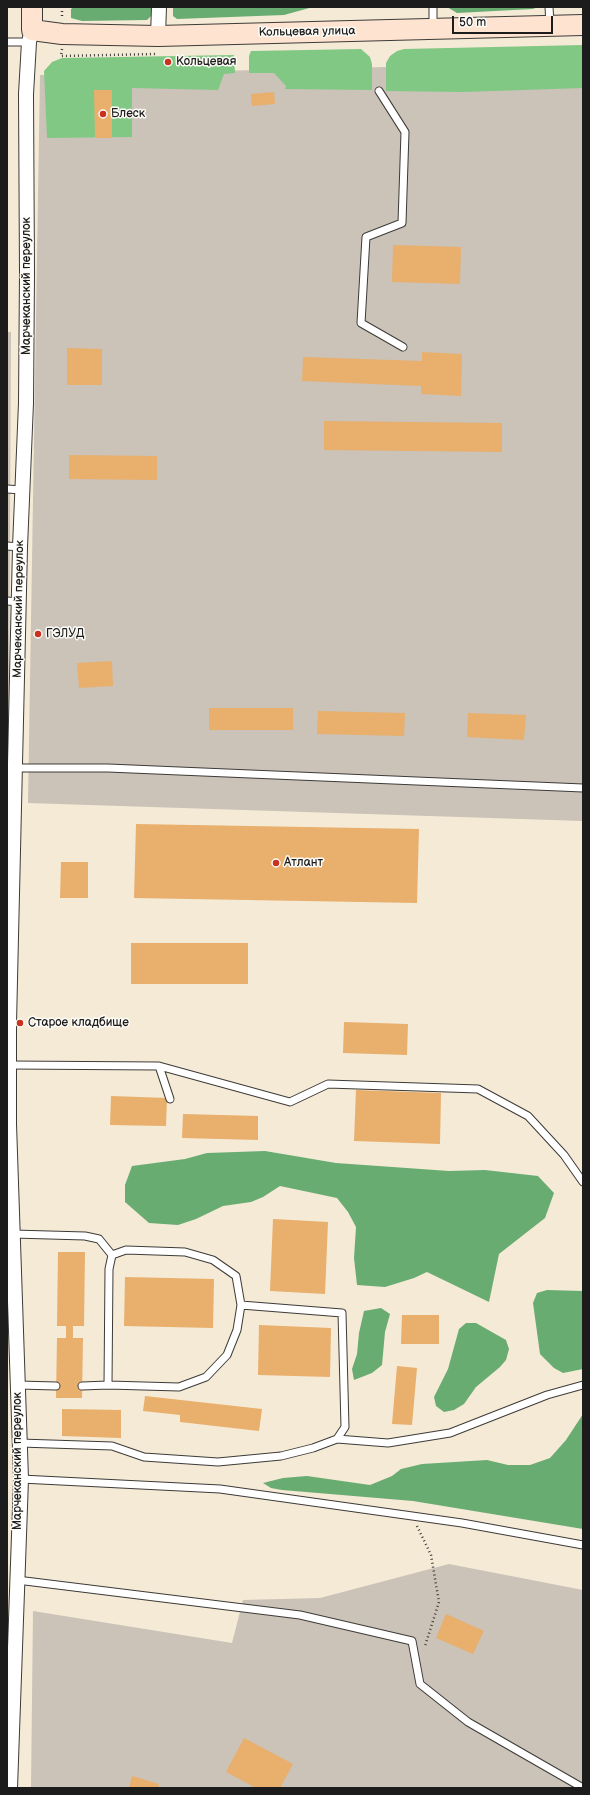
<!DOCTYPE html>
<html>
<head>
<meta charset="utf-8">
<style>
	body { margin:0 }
	#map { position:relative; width:590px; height:1795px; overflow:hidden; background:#f5ead6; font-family:"Balsamiq Sans",sans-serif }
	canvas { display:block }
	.frame { position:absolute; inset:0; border:8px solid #1c1c1c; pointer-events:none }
	.scale { position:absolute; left:452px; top:16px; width:101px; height:18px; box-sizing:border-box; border:2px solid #1c1c1c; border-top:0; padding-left:5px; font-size:12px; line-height:14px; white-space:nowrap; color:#1c1c1c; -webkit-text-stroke:3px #fdfcf7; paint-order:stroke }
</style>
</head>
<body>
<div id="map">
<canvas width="590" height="1795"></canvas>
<div class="frame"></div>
<div class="scale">50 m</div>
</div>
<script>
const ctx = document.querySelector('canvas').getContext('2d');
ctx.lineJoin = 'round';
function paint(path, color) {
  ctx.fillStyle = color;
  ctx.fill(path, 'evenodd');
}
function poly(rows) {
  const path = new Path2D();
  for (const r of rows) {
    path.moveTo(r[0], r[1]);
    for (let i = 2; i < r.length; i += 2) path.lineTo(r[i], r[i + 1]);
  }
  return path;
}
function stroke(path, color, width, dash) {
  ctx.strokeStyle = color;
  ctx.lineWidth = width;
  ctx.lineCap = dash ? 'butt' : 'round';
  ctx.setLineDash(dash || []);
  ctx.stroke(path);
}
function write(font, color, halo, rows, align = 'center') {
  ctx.font = font + ' "Balsamiq Sans",sans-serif';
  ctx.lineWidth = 3;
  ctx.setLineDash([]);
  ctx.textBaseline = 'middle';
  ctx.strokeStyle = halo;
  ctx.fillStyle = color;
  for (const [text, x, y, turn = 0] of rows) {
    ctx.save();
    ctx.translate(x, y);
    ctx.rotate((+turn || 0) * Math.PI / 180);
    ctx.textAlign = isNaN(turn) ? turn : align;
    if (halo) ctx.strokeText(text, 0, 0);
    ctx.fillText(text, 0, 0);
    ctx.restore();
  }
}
const industrial = poly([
	[583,61,583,821,28,803,40,75,387,67],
	[7,332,11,332,9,715,7,736],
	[449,1564,583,1590,583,1788,31,1788,33,1611,232,1643,243,1600,320,1598]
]);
const green = poly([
	[583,45,583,88,463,92,386,91,386,63,390,56,397,51,404,49],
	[361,49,370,57,372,64,372,90,285,89,286,86,274,73,249,73,249,56,251,51],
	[234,55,235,73,224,74,218,90,132,88,132,137,47,138,44,71,52,62,62,58]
]);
const forest = poly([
	[74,7,152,7,153,14,147,20,82,21,71,18,71,9],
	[173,7,313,7,284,15,177,19,173,16],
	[447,7,538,7,533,9,457,13],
	[265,1151,336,1163,449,1171,485,1170,538,1176,554,1193,545,1218,499,1254,489,1302,427,1272,414,1278,385,1287,357,1285,354,1258,356,1227,348,1212,337,1198,280,1186,263,1197,251,1202,223,1206,196,1219,178,1225,149,1223,125,1202,125,1185,132,1166,185,1159,207,1153],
	[547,1290,583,1291,583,1369,563,1373,554,1368,540,1354,533,1303,537,1293],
	[381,1308,390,1314,385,1332,382,1365,372,1373,354,1380,352,1369,357,1354,359,1333,364,1311],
	[466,1323,476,1323,506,1340,509,1349,506,1360,500,1367,476,1387,464,1404,454,1410,444,1412,436,1406,434,1397,448,1369,459,1329],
	[583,1414,583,1529,413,1501,282,1490,271,1488,263,1483,283,1478,307,1476,370,1485,392,1476,401,1469,422,1464,487,1460,508,1465,530,1465,550,1458,566,1440]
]);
const building = poly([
	[94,90,112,90,112,138,95,138],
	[274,92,275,104,252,106,251,94],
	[393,245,461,247,460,284,392,282],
	[67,348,102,349,102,385,67,385],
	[422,352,462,354,461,396,421,394,421,386,302,381,303,357,422,361],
	[324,421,502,423,502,452,324,450],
	[69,455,157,456,157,480,69,479],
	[112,661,113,686,79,688,77,663],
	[209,708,293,708,293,730,209,730],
	[318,711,405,713,404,736,317,734],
	[468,713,526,715,524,740,467,737],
	[136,824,419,829,417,903,134,898],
	[61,862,88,862,88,898,60,898],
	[131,943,248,943,248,984,131,984],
	[344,1022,408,1024,407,1055,343,1053],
	[356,1090,441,1093,440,1144,354,1141],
	[111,1096,167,1098,166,1126,110,1125],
	[183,1114,258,1116,258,1140,182,1138],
	[273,1219,328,1222,325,1294,270,1291],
	[58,1252,85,1252,84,1326,73,1326,73,1338,83,1338,82,1398,56,1398,57,1338,66,1338,66,1326,57,1326],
	[125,1277,214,1279,213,1328,124,1326],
	[402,1315,439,1315,439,1344,401,1344],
	[259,1325,331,1328,330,1377,258,1375],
	[397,1366,417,1368,412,1425,392,1424],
	[145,1396,262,1409,259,1431,180,1422,180,1415,143,1411],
	[62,1409,121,1410,121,1438,62,1436],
	[446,1614,484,1631,473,1654,436,1638],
	[244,1738,293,1764,280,1788,256,1788,226,1772],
	[132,1776,159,1784,158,1788,129,1788]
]);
const path = poly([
	[62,7,62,18],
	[62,49,61,56,156,54],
	[417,1526,431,1555,439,1602,425,1646]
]);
const service = poly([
	[549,7,550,24],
	[433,27,433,7],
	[7,42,29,42],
	[379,91,405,132,402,223,366,237,361,323,403,347],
	[7,489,23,490],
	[7,546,20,547],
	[7,601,19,602],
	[16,768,108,768,583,788],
	[9,1065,159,1066,170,1099],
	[159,1066,290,1102,328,1084,478,1089,528,1116,564,1155,583,1182],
	[13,1234,85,1236,99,1239,112,1255],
	[18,1385,56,1386],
	[82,1386,108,1385],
	[337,1439,388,1443,450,1433,547,1395,583,1385],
	[20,1443,112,1446,144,1457,218,1462,281,1456,313,1448,337,1439,345,1427,342,1313,241,1305,236,1276,213,1260,185,1252,126,1250,112,1255,109,1269,108,1385,179,1387,206,1377,227,1355,237,1330,241,1305],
	[21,1479,220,1489,462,1523,583,1545],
	[17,1580,300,1615,412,1641,420,1684,468,1722,583,1788]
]);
const minor = poly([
	[158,36,159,7],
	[10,1788,21,1479,9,1124,9,1023,20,547,26,403,27,273,26,94,29,42,32,30]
]);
const secondary = poly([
	[32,7,32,30,62,34,158,36,583,25]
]);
const markers = [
	[168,62,4,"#c8321e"],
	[103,114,4,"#c8321e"],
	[38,634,4,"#c8321e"],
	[276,863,4,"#c8321e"],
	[20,1023,4,"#c8321e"]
];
const streetNames = [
	["Кольцевая улица",307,32,-1],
	["Марчеканский переулок",27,286,-90],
	["Марчеканский переулок",19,609,-89],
	["Марчеканский переулок",18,1461,-90]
];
const poiNames = [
	["Кольцевая",176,62],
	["Блеск",111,114],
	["ГЭЛУД",46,634],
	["Атлант",284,863],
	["Старое кладбище",28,1023]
];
paint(industrial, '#cbc2b8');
paint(green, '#81c884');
paint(forest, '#68ac72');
paint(building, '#e8af6d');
stroke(service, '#3d3b38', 9);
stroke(minor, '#3d3b38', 16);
stroke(secondary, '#3d3b38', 22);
stroke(path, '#3d3b38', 2.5, [1, 3]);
stroke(service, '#fff', 7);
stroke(minor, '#fff', 14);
stroke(secondary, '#fee3d1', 20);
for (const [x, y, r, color] of markers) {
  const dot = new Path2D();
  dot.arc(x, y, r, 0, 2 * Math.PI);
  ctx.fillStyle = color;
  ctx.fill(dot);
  stroke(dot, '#fdfcf7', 1.5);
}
write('12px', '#1c1c1c', '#fdfcf7', streetNames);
write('12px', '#1c1c1c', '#fdfcf7', poiNames, 'left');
</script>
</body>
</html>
